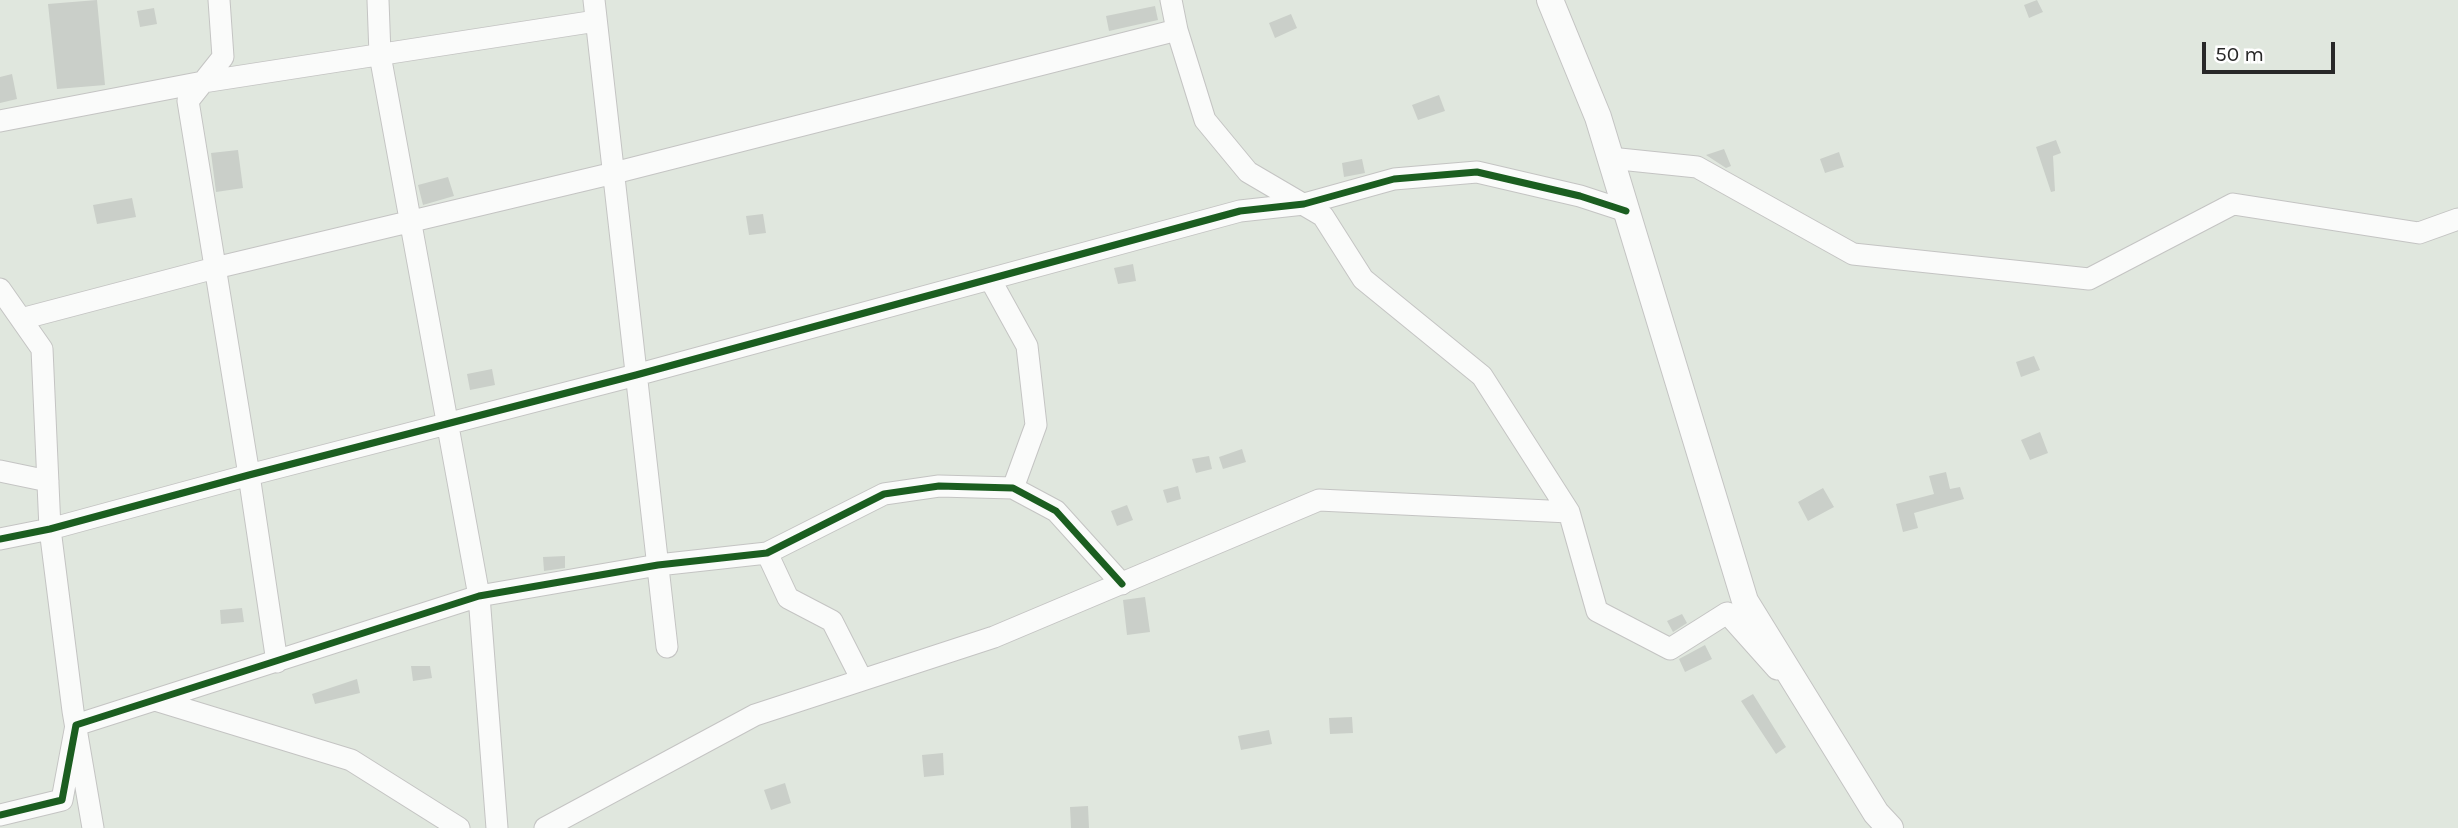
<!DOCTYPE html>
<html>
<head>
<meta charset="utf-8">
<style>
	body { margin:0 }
	#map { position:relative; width:2458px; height:828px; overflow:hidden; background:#e0e7de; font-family:Karla,sans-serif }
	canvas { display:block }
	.scale { position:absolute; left:2202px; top:42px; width:133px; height:32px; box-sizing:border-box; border:4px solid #282828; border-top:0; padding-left:9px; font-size:21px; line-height:24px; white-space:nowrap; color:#282828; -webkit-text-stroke:5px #fff; paint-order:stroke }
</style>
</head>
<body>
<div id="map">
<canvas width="2458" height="828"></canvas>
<div class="scale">50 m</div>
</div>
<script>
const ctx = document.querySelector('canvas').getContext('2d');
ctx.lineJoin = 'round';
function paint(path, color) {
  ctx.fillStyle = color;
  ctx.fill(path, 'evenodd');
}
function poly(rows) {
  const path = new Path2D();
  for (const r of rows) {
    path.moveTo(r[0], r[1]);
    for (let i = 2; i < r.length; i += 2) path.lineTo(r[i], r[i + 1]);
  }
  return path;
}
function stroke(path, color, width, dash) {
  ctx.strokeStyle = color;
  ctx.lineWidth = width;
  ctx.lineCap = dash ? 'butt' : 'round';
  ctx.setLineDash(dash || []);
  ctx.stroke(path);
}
const building = poly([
	[97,0,105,85,57,89,48,4],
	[2037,0,2043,12,2029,18,2024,5],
	[1155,6,1158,20,1109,31,1106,16],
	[154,8,157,24,140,27,137,11],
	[1291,14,1297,28,1275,38,1269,23],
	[12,74,17,99,0,103,0,77],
	[1439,95,1445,111,1418,120,1412,105],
	[2056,140,2061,153,2053,156,2055,191,2051,192,2036,147],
	[1724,149,1731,166,1726,168,1706,155],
	[238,150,243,188,216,192,211,153],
	[1839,152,1844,167,1825,173,1820,159],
	[1362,159,1365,173,1344,177,1342,163],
	[448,177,454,196,423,205,418,185],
	[132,198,136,217,97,224,93,205],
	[763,214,766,233,749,235,746,216],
	[1133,264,1136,281,1118,284,1114,268],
	[2034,356,2040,370,2021,377,2016,362],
	[492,369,495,385,470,390,467,374],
	[2040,432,2048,453,2030,460,2021,440],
	[1242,449,1246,462,1223,469,1219,457],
	[1209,456,1212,469,1196,473,1192,459],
	[1946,472,1950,489,1960,487,1964,499,1914,513,1918,528,1903,532,1896,504,1934,494,1929,476],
	[1178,486,1181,499,1167,503,1163,490],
	[1823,488,1834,507,1808,521,1798,502],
	[1127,505,1133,520,1117,526,1111,511],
	[565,556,565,568,544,571,543,557],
	[1145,597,1150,632,1127,635,1123,600],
	[242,608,244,622,221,624,220,610],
	[1682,614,1687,623,1673,632,1667,621],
	[1705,645,1712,659,1685,672,1679,659],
	[411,666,430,666,432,678,413,681],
	[357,679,360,693,315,704,312,694],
	[1753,694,1786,747,1776,754,1741,701],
	[1352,717,1353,733,1330,734,1329,718],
	[1269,730,1272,744,1241,750,1238,736],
	[943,753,944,775,924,777,922,755],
	[785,783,791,803,771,810,764,790],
	[1088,806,1089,828,1071,828,1070,807]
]);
const minor = poly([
	[219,0,223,57,188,101,249,475,277,662],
	[378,0,380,55,479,596,497,828],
	[594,0,667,647],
	[1171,0,1177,30,1205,120,1248,172,1323,216,1363,279,1482,376,1569,512,1597,611,1670,649,1727,613,1777,669],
	[0,121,203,82,596,21],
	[1610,158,1697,167,1853,254,2089,279,2233,204,2419,233,2458,219],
	[990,279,1027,346,1036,425,1013,488],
	[0,289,42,349,50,529,73,711,93,828],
	[21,319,215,268,614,173,1177,30],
	[0,471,48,481],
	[0,539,50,529,249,475,636,375,1240,211,1304,204,1394,179,1477,172,1580,196,1626,211],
	[767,553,788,598,832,621,862,680],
	[155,700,351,760,459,828],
	[0,815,62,800,76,725,479,596,658,565,767,553,884,494,939,486,1013,488,1056,511,1122,584],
	[545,828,755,715,994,637,1319,500,1569,512]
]);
const tertiary = poly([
	[1550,0,1598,117,1745,601,1876,813,1890,828]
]);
const cycleway = poly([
	[0,539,50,529,249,475,636,375,1240,211,1304,204,1394,179,1477,172,1580,196,1626,211],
	[0,815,62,800,76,725,479,596,658,565,767,553,884,494,939,486,1013,488,1056,511,1122,584]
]);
paint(building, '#cacfc9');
stroke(minor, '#c4c4c3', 23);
stroke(tertiary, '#c4c4c3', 28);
stroke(minor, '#fafbfa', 21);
stroke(tertiary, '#fafbfa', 26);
stroke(cycleway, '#1b5e20', 7);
</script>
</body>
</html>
